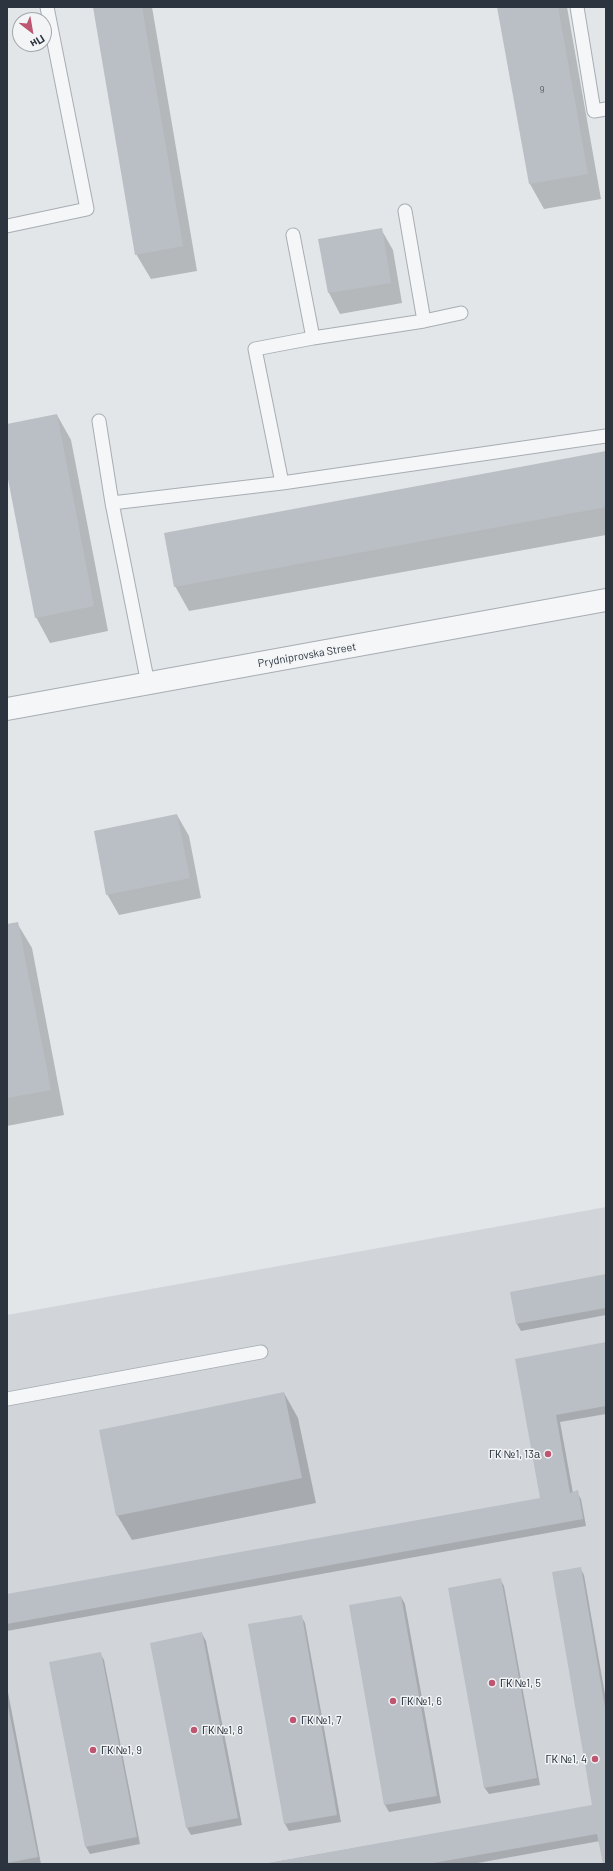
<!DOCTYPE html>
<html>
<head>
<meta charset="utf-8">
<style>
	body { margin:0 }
	#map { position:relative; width:613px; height:1871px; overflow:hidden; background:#e2e6e9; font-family:Barlow,sans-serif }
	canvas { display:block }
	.frame { position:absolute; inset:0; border:8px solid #2c353f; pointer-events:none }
	.north { position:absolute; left:12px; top:12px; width:40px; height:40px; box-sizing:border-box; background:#f2f4f6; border:1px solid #a3a8ad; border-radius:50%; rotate:149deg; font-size:11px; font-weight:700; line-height:16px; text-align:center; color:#2c353f }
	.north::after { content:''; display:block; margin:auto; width:14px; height:18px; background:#bf5671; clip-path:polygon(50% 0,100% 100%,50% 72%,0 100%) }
</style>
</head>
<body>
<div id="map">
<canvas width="613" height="1871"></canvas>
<div class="frame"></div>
<div class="north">Пн</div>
</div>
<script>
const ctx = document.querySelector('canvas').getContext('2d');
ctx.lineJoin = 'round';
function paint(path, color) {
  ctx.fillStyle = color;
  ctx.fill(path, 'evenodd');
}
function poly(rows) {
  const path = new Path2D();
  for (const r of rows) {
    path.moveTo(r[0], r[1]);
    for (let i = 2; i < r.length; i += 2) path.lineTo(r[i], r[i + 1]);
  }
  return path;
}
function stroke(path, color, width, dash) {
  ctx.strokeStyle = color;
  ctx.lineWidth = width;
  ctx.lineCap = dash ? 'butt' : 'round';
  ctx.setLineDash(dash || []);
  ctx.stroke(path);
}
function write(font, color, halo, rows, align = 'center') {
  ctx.font = font + ' Barlow,sans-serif';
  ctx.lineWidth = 3;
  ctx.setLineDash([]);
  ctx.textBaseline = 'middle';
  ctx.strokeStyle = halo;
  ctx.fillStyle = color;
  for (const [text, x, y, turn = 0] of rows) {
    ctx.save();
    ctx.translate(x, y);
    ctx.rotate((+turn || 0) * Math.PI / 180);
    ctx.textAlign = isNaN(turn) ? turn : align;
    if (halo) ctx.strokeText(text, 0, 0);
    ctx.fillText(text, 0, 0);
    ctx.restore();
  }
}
const built = poly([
	[606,1207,606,1864,7,1864,7,1315]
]);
const shadow = poly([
	[94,7,152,7,197,271,151,279,136,254],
	[498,7,567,7,601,199,544,209,530,184],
	[381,229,393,250,402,303,340,314,329,293,319,240],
	[57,415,71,440,108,631,50,643,36,617,7,468,7,425],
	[606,453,606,535,189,611,175,586],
	[177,815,189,836,201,898,119,915,107,894],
	[17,923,32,948,64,1115,7,1126,7,925],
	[606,1276,606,1315,521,1331,517,1324,511,1293],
	[606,1343,606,1414,560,1422,573,1493,577,1492,581,1499,586,1526,7,1631,7,1595,541,1499,516,1360],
	[284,1393,298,1418,316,1503,132,1540,117,1515],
	[580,1568,584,1575,606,1700,606,1864,604,1864,600,1841,472,1864,264,1864,593,1806],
	[500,1579,504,1586,540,1785,489,1794,484,1787],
	[401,1597,405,1604,441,1803,389,1812,385,1805,350,1606],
	[301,1616,305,1623,341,1822,289,1831,285,1824,250,1625],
	[202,1634,206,1641,242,1825,191,1835,187,1828,152,1644],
	[100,1653,104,1660,140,1844,90,1854,86,1847,50,1663],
	[7,1687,41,1864,7,1864]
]);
const building = poly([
	[93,7,142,7,183,246,135,255],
	[497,7,558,7,588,174,529,184],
	[382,228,391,283,328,293,318,239],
	[57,414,94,606,35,618,7,474,7,424],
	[606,451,606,507,174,587,164,533],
	[177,814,190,878,106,895,94,831],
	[18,922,51,1090,7,1098,7,924],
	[606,1274,606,1308,516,1324,510,1292],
	[606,1342,606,1406,556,1415,570,1493,578,1490,583,1519,7,1624,7,1594,540,1498,515,1359],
	[284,1392,302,1478,116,1516,99,1430],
	[581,1567,606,1713,606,1864,603,1864,597,1834,428,1864,263,1864,592,1805,552,1572],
	[501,1578,537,1778,484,1788,448,1588],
	[401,1596,437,1796,384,1805,349,1605],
	[302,1615,337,1815,284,1824,248,1624],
	[202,1632,238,1818,186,1828,150,1643],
	[101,1652,137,1837,85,1847,49,1662],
	[7,1701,38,1857,7,1863]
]);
const service = poly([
	[577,7,594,111,606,109],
	[7,226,87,209,47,7],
	[293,235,313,338,424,321,405,211],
	[424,321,461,313],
	[313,338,255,349,282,483,606,436],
	[99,421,112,503],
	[148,684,112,503,282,483],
	[7,1399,261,1352]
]);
const tertiary = poly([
	[7,709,606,600]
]);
const markers = [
	[548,1454,4,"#bf5671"],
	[492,1683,4,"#bf5671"],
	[393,1701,4,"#bf5671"],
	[293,1720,4,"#bf5671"],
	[194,1730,4,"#bf5671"],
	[93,1750,4,"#bf5671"],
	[595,1759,4,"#bf5671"]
];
const numberNames = [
	["9",542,90]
];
const streetNames = [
	["Prydniprovska Street",307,655,-10]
];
const poiNames = [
	["ГК №1, 13а",540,1454,"right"],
	["ГК №1, 5",500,1683],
	["ГК №1, 6",401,1701],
	["ГК №1, 7",301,1720],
	["ГК №1, 8",202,1730],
	["ГК №1, 9",101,1750],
	["ГК №1, 4",587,1759,"right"]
];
paint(built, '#d1d5da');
paint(shadow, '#0003');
paint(building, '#babfc5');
stroke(service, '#a8adb3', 15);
stroke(tertiary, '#a8adb3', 24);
stroke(service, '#f4f6f8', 13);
stroke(tertiary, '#f4f6f8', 22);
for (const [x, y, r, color] of markers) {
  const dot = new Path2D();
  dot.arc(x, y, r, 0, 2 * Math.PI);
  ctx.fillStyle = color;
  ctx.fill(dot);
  stroke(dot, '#f2f4f6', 1.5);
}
write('9px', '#505860', null, numberNames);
write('11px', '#2c353f', '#f2f4f6', streetNames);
write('11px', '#2c353f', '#f2f4f6', poiNames, 'left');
</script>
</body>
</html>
